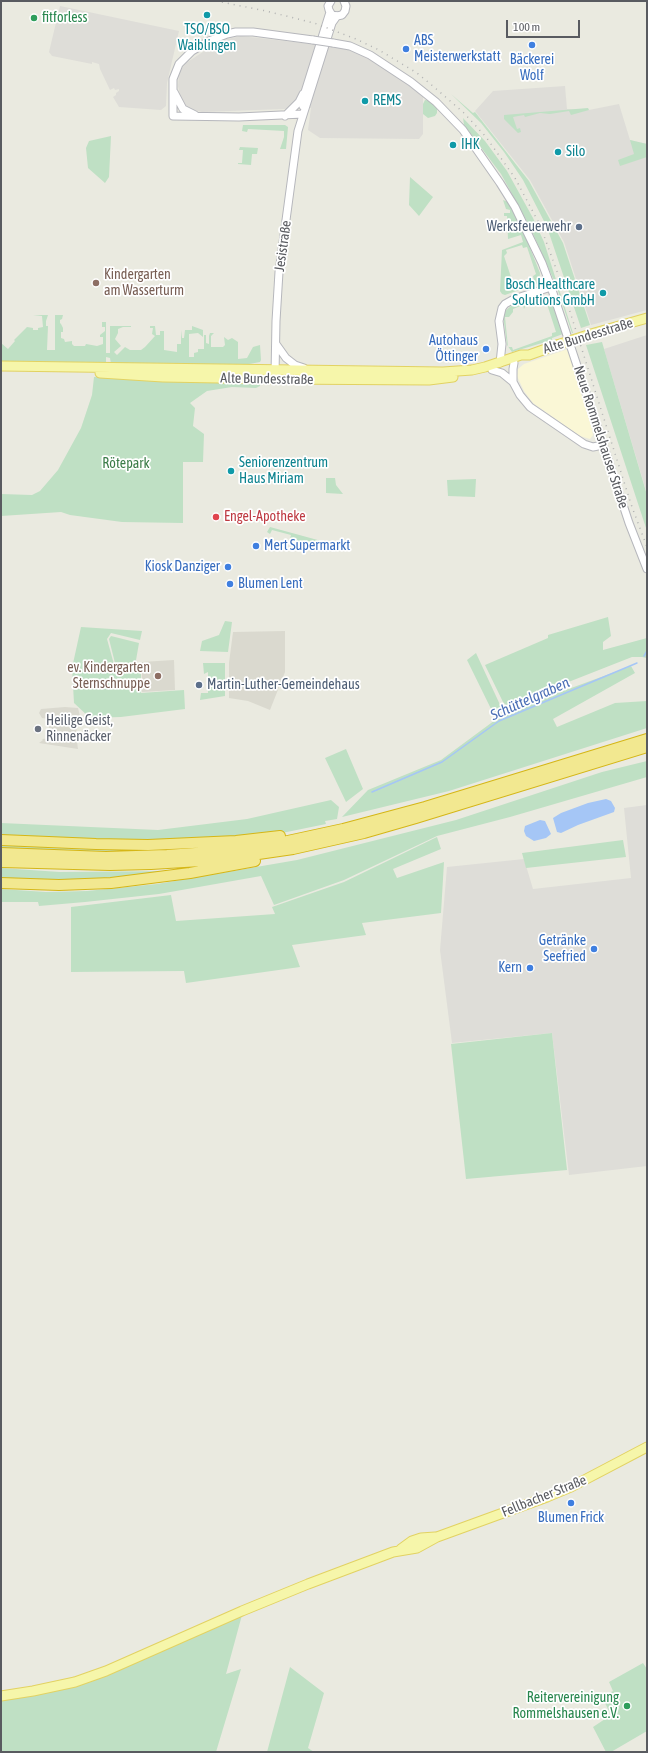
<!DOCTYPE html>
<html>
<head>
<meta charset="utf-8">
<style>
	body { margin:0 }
	#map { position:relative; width:648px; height:1753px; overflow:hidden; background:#eaeae0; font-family:"Asap Condensed",sans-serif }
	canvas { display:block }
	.frame { position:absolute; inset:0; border:2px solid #595b60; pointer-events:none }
	.scale { position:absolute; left:506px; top:20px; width:74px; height:18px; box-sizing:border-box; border:2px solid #595b60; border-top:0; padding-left:5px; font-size:12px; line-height:14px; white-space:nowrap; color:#595b60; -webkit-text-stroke:3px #fff; paint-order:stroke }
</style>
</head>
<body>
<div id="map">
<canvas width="648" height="1753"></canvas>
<div class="frame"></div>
<div class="scale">100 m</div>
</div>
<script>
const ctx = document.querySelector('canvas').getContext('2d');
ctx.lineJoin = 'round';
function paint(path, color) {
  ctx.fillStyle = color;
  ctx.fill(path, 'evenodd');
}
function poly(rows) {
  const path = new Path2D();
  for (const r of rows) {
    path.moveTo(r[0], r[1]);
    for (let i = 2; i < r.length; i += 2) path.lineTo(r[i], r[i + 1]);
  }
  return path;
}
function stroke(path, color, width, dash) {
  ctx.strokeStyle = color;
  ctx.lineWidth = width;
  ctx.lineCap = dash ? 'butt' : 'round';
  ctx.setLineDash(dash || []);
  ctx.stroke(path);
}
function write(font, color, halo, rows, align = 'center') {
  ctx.font = font + ' "Asap Condensed",sans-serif';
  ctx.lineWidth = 3.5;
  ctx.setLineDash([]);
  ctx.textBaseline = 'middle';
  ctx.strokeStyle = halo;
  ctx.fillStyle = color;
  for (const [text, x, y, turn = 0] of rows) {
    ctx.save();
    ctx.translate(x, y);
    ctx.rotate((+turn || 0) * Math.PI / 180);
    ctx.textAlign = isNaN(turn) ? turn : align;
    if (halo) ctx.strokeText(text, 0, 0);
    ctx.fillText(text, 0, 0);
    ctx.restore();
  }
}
const commercial = poly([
	[568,349,592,429,593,435,590,439,580,436,533,403,524,391,517,376,518,369,524,364]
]);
const industrial = poly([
	[60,6,179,31,167,83,166,106,161,110,119,107,113,97,116,95,116,93,119,91,119,89,115,90,114,88,110,90,100,69,99,64,92,62,92,64,52,56,49,52],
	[241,36,338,47,355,52,375,61,401,79,423,97,423,134,419,139,320,138,308,130,311,108,202,112,189,109,185,105,180,96,178,86,179,72,186,63,215,44,227,39],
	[565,86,567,109,589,110,619,104,630,140,647,144,647,310,591,325,564,242,530,180,475,111,493,91],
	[647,335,647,494,604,349],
	[647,805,647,1166,569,1175,552,1033,452,1043,440,950,447,867,524,859,533,889,631,878,624,808]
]);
const education = poly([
	[285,631,285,672,270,710,248,701,229,698,229,663,233,632],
	[174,660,175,690,142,692,142,662],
	[65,707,78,708,80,716,77,717,76,742,77,742,78,749,39,743,43,740,42,739,52,738,53,736,50,734,48,719,42,718,39,713,41,709]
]);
const green = poly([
	[451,94,473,113,475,112,529,181,563,243,590,325,581,328,547,227,523,180,504,152,481,123],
	[425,100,432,101,437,106,437,113,435,116,428,118,423,114,423,104],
	[588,108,589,110,571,115,569,111,550,114,540,113,525,117,524,115,513,117,517,129,520,128,521,132,518,133,504,119,504,115],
	[463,118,485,141,507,171,533,218,544,242,573,333,572,333,556,285,530,227,501,174,464,125],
	[243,125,285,125,288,127,286,149,280,149,284,137,284,131,248,129,247,132,242,131],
	[111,136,109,177,105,183,88,168,86,148,89,141],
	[630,140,647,144,647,157,620,166,618,160,634,154],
	[240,147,258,148,257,154,252,154,251,165,238,164,238,163,242,163,243,150,239,150],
	[410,177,433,197,419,216,409,205],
	[503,200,508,202,516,213,540,273,539,283,523,289,521,281,523,280,524,283,534,280,533,276,536,274,527,247,523,248,522,245,506,250,507,253,504,256,513,283,516,282,519,290,505,295,502,294,500,291,502,250,523,242,521,235,508,239,507,216,504,216,504,213,510,213,510,210,506,209],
	[537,296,547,297,551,300,563,334,552,338,552,340,512,352,507,345,504,322,504,312,511,306,522,302,523,302,525,307,524,309,523,305,513,309,513,312,509,317,505,317,508,347,512,347,513,350,552,336,552,333,556,332,546,301,543,302,541,299,531,302,532,306,531,305,529,299],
	[33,315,48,315,46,321,46,326,48,326,47,350,55,350,55,315,63,315,62,319,60,320,60,323,61,324,63,328,63,332,61,332,61,338,64,339,65,342,72,341,72,344,74,346,85,346,86,344,97,346,103,344,103,337,100,337,100,335,105,331,105,327,102,327,102,322,106,322,106,353,110,353,110,326,131,326,131,327,123,327,118,329,118,333,115,339,121,346,114,352,117,355,125,347,130,350,141,350,145,347,155,336,152,334,153,328,150,328,150,326,155,326,156,335,160,335,160,331,164,331,164,350,177,352,177,344,181,344,181,330,182,338,184,338,185,330,192,330,192,326,203,330,203,337,198,333,189,334,189,357,194,357,194,353,198,352,198,349,204,349,204,335,206,335,206,343,209,344,209,336,210,333,214,333,211,336,211,347,223,347,225,345,224,337,228,340,232,338,238,342,238,359,247,358,253,347,260,345,261,360,260,362,244,365,111,364,110,358,106,357,106,364,1,363,1,343,8,349,15,341,14,340,27,327,33,328,33,330,38,330,38,328,43,327,42,316],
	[602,342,647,495,647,531,586,345],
	[94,377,260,383,260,386,256,388,232,387,207,391,190,403,195,408,193,426,204,434,203,462,183,462,183,523,122,522,70,515,61,512,1,516,1,494,32,495,40,491,58,470,81,428,92,395],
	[326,478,335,478,336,485,343,494,326,493],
	[476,479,475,497,448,496,447,480],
	[270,527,325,542,328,544,321,547,290,539,291,535,272,530,270,534,267,532],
	[608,617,611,636,603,642,603,650,647,638,647,658,642,657,632,657,510,705,506,705,503,702,485,665,548,638,548,635],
	[225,621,232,622,228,652,200,651,202,641,219,635],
	[81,627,142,631,140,640,111,633,107,639,115,668,141,667,141,693,184,690,185,709,121,717,90,718,74,703,72,668],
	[111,636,139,643,135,666,116,667,109,639],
	[476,653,502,709,494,715,467,660],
	[203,663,225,663,225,696,200,700,201,693,208,693,208,672,204,674],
	[631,666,635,673,553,719,557,727,615,703,647,701,647,728,449,791,342,817,368,790,441,760,506,712],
	[346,749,363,789,346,802,325,758],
	[647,761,647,777,510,817,437,836,344,880,274,905,261,876,159,894,85,902,39,906,38,902,1,902,1,889,46,892,87,891,157,884,297,860,456,820,602,772],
	[331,800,339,807,337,819,325,821,326,824,282,833,220,839,159,841,1,836,1,823,158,830,247,819],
	[437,837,441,849,393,869,397,878,444,862,441,913,362,923,366,935,292,945,300,967,186,983,184,971,71,972,71,907,171,895,176,921,275,914,272,907,344,882],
	[623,840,626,857,526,868,522,853],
	[1,843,207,847,207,848,97,852,1,848],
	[1,868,60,872,175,871,74,881,1,878],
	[552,1033,567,1170,466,1179,451,1044],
	[242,1615,226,1674,241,1669,216,1752,1,1752,1,1700,108,1674],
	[643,1663,647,1669,647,1731,611,1752,606,1752,593,1727,611,1715,602,1697,613,1691,609,1682],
	[290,1667,324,1693,308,1748,314,1752,267,1752]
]);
const water = poly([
	[606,799,611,801,615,808,614,812,578,825,561,833,557,832,553,818,561,813,588,803],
	[540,820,545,821,551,834,546,838,534,841,526,836,524,831,525,826]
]);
const stream = poly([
	[644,656,647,651],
	[372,792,442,762,499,721,637,663]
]);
const minor = poly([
	[331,1,328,6,329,10,332,15,337,16,342,15,345,11,346,6,344,1],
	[333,43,350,46,370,55,411,82,436,102,463,130,500,183,515,207,542,263,551,287,629,523,647,569],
	[174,92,183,109,195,115],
	[303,106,305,92,330,12],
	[303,114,239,117,173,116,173,79,179,64,192,51,209,41,227,34,236,32,253,32,313,40],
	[285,116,299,102,303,94],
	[276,344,286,358,295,365,304,368],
	[500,363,502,344,499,321,502,308,505,304,514,299,551,287],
	[514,363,513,369,513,382,520,395,530,407,584,444,593,447,603,445],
	[492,370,502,373,513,382],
	[275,375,276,321,279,272,298,131,332,23,337,16]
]);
const major = poly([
	[591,334,647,318],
	[1,366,443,372,472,370,485,367,521,355,529,355,557,345],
	[100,373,163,377,275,379,429,380,453,377],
	[401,1549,412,1541,421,1538,435,1537],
	[1,1696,33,1691,75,1682,106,1671,242,1611,308,1584,393,1552,417,1548,437,1537,547,1497,571,1487,647,1447]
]);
const highway = poly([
	[1,840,96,844,148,845,236,841,280,836],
	[1,853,106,857,167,855,224,851,283,842,343,829,425,807,647,739],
	[1,862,110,865,151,864,217,860,293,849,364,833,416,818,647,747],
	[1,883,59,885,111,883,190,873,255,861]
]);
const rail = poly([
	[216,1,266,11,314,23,356,39,379,50,417,73,434,87,464,113,486,137,515,178,540,225,558,274,632,507,647,547]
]);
const minorBridge = poly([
	[313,40,333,43]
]);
const majorBridge = poly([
	[557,345,591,334]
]);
const markers = [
	[207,15,4,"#0f9aa8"],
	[34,18,4,"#2e9e5b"],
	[532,45,4,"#3f7fe0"],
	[406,49,4,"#3f7fe0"],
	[365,101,4,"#0f9aa8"],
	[453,145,4,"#0f9aa8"],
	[558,152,4,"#0f9aa8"],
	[579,227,4,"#5c6f8a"],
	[96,283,4,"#8d6e63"],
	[603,293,4,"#0f9aa8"],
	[486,349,4,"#3f7fe0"],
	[231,471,4,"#0f9aa8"],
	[216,517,4,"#e0444e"],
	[256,546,4,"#3f7fe0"],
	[228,567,4,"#3f7fe0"],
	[230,584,4,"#3f7fe0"],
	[158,676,4,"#8d6e63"],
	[199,685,4,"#5c6f8a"],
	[38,729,4,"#6b7280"],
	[594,949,4,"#3f7fe0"],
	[530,968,4,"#3f7fe0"],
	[571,1503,4,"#3f7fe0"],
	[627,1706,4,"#2e9e5b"]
];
const leisureNames = [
	["fitforless",42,18],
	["Reitervereinigung",619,1698,"right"],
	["Rommelshausen e.V.",619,1714,"right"]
];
const cultureNames = [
	["TSO/BSO",207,30,"center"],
	["Waiblingen",207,46,"center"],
	["REMS",373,101],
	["IHK",461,145],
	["Silo",566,152],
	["Bosch Healthcare",595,285,"right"],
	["Solutions GmbH",595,301,"right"],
	["Seniorenzentrum",239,463],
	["Haus Miriam",239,479]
];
const shopNames = [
	["ABS",414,41,"left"],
	["Meisterwerkstatt",414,57,"left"],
	["Bäckerei",532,60,"center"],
	["Wolf",532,76,"center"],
	["Autohaus",478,341],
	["Öttinger",478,357],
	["Mert Supermarkt",264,546,"left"],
	["Kiosk Danziger",220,567],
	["Blumen Lent",238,584,"left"],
	["Getränke",586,941],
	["Seefried",586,957],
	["Kern",522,968],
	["Blumen Frick",571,1518,"center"]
];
const serviceNames = [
	["Werksfeuerwehr",571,227],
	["Martin-Luther-Gemeindehaus",207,685,"left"]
];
const streetNames = [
	["Jesistraße",283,246,-82],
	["Alte Bundesstraße",588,336,-17],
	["Alte Bundesstraße",267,379,1],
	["Neue Rommelshauser Straße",601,437,72],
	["Fellbacher Straße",544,1496,-22]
];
const educationNames = [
	["Kindergarten",104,275],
	["am Wasserturm",104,291],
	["ev. Kindergarten",150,668,"right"],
	["Sternschnuppe",150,684,"right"]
];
const parkNames = [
	["Rötepark",126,464]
];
const healthNames = [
	["Engel-Apotheke",224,517]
];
const worshipNames = [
	["Heilige Geist,",46,721],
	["Rinnenäcker",46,737]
];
const waterNames = [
	["Schüttelgraben",530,699,-24]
];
paint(commercial, '#faf7d6');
paint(industrial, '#deddd8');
paint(education, '#dad9cf');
paint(green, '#bfe0c4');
paint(water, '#a5c6f6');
stroke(stream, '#a5c6f6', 1.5);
stroke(minor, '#b6b7bc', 9);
stroke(major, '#e2d262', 11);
stroke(highway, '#d5b616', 12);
stroke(minor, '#fff', 7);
stroke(major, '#f6f6aa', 9);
stroke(highway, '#f2e890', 10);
stroke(rail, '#b1b2b2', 1.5, [1, 5]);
stroke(minorBridge, '#b6b7bc', 9, []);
stroke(majorBridge, '#e2d262', 11, []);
stroke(minorBridge, '#fff', 7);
stroke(majorBridge, '#f6f6aa', 9);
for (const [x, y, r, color] of markers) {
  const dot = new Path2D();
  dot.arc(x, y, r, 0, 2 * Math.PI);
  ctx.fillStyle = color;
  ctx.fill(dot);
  stroke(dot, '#fff', 1.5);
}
write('14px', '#27864d', '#fff', leisureNames, 'left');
write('14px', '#0d838f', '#fff', cultureNames, 'left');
write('14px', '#366cbe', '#fff', shopNames, 'right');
write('14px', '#4e5e75', '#fff', serviceNames, 'right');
write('14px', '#595b60', '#fff', streetNames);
write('14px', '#785e54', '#fff', educationNames, 'left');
write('14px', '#3b7c48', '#fff', parkNames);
write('14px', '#be3a42', '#fff', healthNames, 'left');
write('14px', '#5b616d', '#fff', worshipNames, 'left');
write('italic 15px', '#4b6fb6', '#fff', waterNames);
</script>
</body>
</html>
